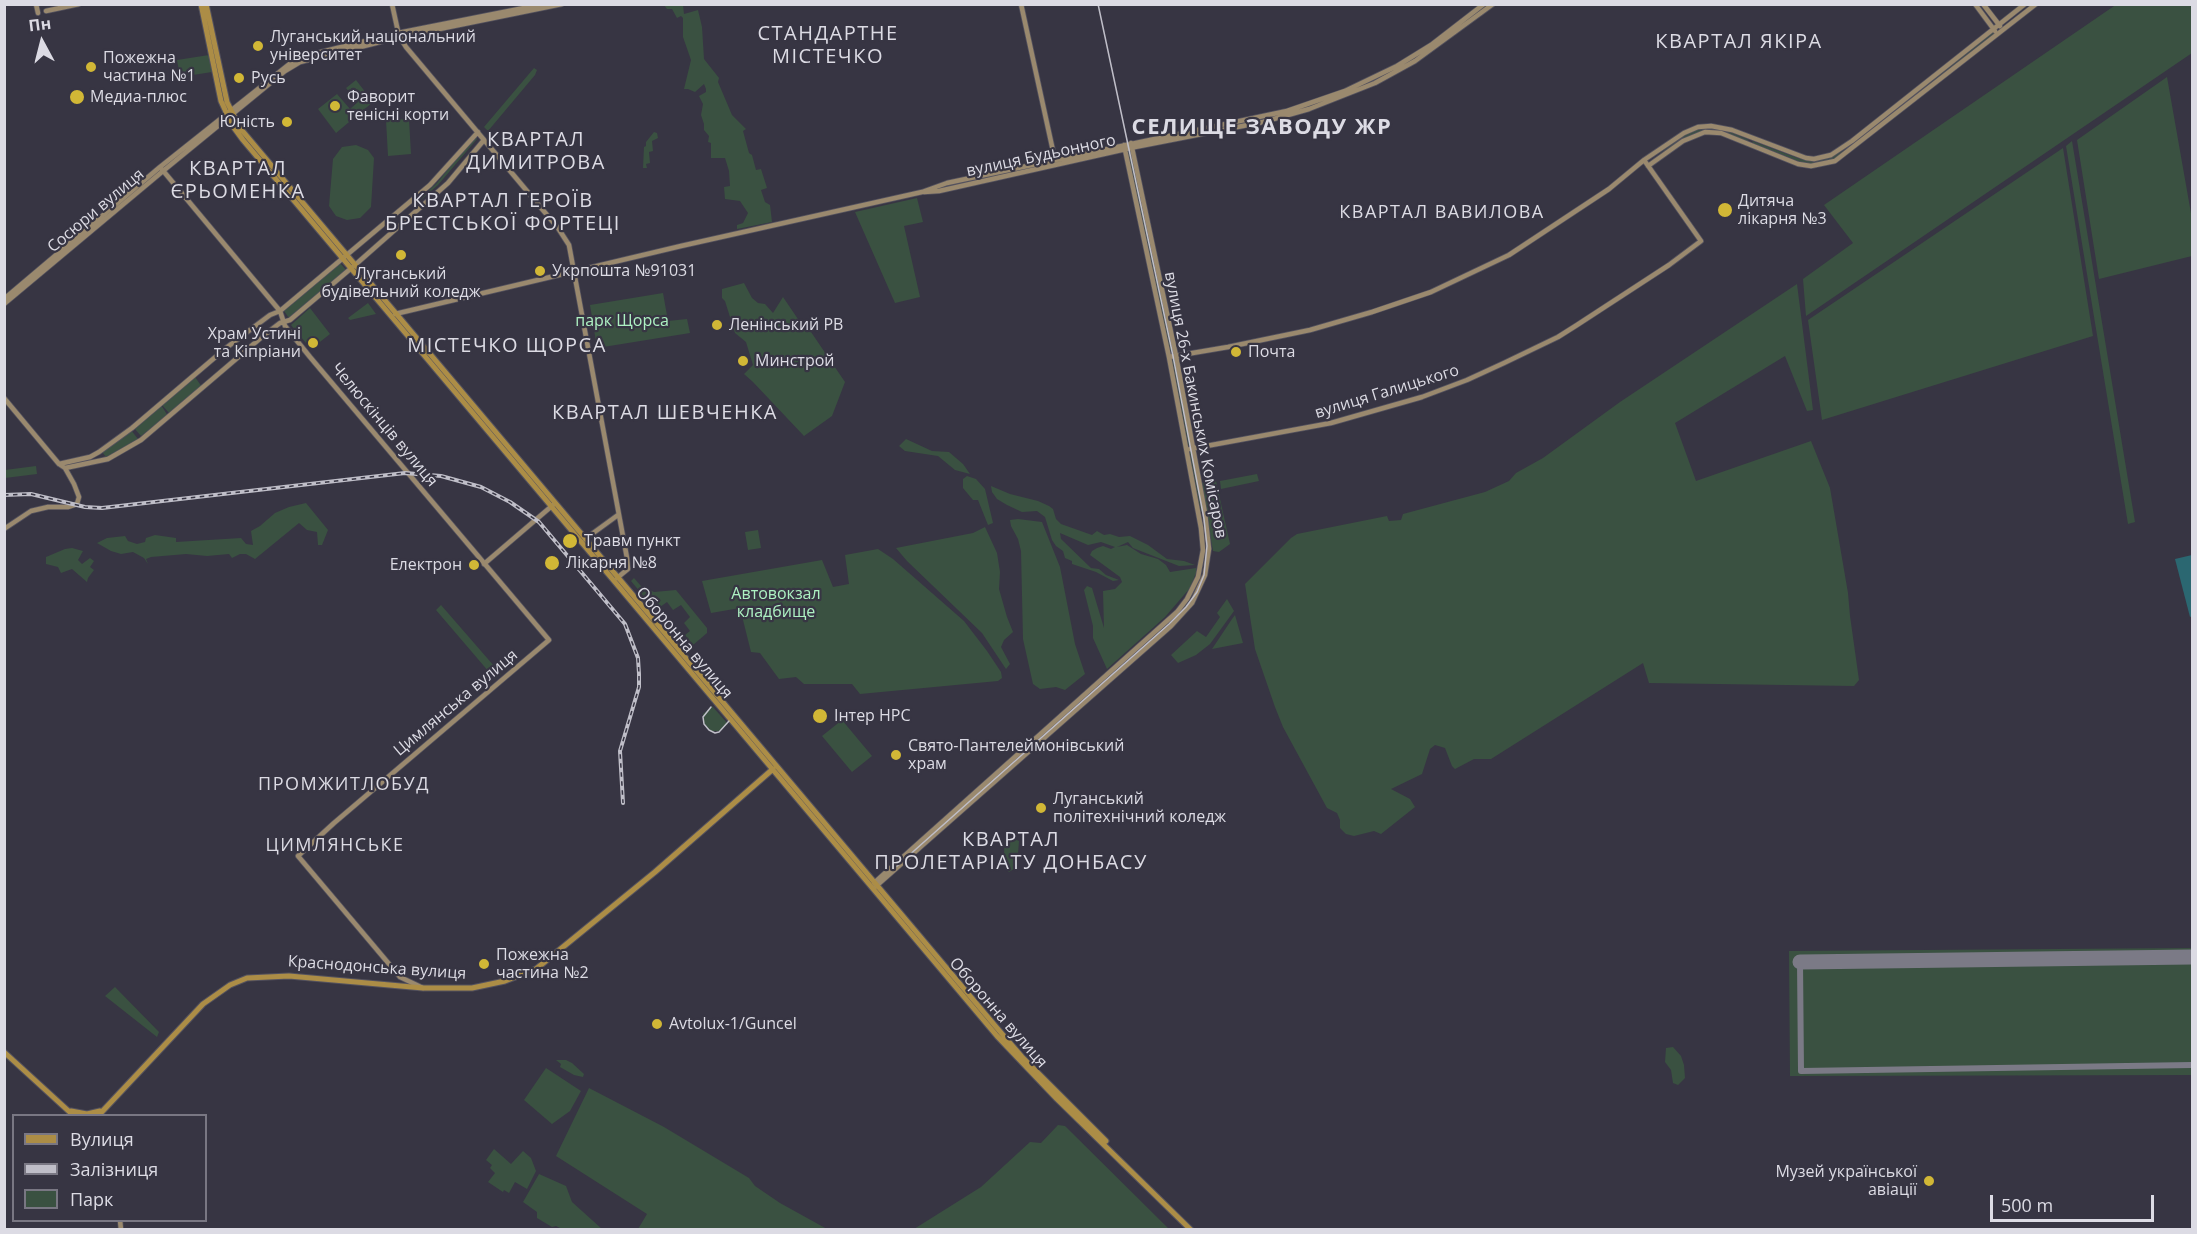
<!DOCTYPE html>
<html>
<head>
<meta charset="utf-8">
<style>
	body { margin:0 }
	#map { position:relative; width:2197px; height:1234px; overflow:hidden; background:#373543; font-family:"Open Sans",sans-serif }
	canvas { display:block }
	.frame { position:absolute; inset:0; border:6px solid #dcdbe4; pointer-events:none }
	.legend { position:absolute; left:12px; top:1114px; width:195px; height:108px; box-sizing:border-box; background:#373543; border:2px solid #797783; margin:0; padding:8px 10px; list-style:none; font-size:18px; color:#dcdbe4 }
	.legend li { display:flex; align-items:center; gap:12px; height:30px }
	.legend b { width:30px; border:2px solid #797783 }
	.north { position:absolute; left:12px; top:12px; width:60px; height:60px; -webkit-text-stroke:4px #373543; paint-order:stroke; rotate:353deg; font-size:16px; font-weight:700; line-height:24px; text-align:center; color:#dcdbe4 }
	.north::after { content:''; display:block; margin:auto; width:21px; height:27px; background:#dcdbe4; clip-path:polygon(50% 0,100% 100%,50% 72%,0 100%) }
	.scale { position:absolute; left:1990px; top:1195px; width:164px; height:27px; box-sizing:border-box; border:3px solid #dcdbe4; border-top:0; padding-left:8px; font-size:18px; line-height:21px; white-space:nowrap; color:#dcdbe4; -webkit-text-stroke:4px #373543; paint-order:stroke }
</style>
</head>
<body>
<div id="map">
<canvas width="2197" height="1234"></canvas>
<div class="frame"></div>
<ul class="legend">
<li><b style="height:8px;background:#ac8d46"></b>Вулиця</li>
<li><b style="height:8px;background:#bfbec8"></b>Залізниця</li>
<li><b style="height:16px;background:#3a5141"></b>Парк</li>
</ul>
<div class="north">Пн</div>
<div class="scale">500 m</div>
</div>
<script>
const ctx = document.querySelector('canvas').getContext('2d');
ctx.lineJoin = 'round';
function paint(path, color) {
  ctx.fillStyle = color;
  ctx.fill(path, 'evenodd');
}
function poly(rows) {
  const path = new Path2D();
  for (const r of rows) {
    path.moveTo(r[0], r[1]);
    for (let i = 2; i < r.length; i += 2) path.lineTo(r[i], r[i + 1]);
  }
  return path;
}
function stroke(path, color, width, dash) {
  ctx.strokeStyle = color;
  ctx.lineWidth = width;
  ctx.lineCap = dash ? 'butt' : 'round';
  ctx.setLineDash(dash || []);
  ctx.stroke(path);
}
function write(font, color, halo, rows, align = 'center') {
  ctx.font = font + ' "Open Sans",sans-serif';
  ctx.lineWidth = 4.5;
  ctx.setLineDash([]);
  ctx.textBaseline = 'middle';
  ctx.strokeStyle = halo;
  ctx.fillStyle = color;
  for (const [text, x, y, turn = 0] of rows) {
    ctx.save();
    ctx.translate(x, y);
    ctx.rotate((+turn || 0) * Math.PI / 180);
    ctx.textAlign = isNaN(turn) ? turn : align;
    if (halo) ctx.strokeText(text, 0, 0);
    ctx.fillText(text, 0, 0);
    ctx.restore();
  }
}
const green = poly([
	[2117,4,2192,5,2192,53,1806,316,1803,279,1853,243,1824,205],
	[664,5,683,5,684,14,698,10,702,27,704,59,719,78,718,82,732,115,746,129,743,131,749,153,752,155,756,170,761,169,767,188,761,190,765,202,770,205,772,222,737,229,737,225,743,223,748,213,740,201,725,199,724,187,730,186,729,171,725,158,711,158,711,143,708,142,709,136,704,130,704,124,701,115,703,104,699,96,706,92,706,89,704,84,695,92,688,89,684,89,691,60,683,37,683,18,681,16,677,18,672,9,667,9],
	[1993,32,1995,33,1995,35,1856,142],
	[209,55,212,72,180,77,177,60],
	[534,68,537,70,535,75,488,131,484,127],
	[2167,77,2192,219,2192,256,2099,279,2077,140],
	[356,80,373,102,336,133,318,109,337,94,350,109,358,102,346,88],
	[409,119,411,154,388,156,386,120],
	[1702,128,1723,129,1749,140,1747,141,1726,133,1702,131,1686,137,1658,155,1683,136],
	[654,132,657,133,658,138,652,141,653,151,649,152,650,163,646,164,647,168,643,168,644,147,646,146,646,142],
	[475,136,477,139,438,185,414,206,413,205,437,183],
	[1752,141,1800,159,1814,161,1832,157,1850,147,1844,154,1831,161,1810,164,1798,161,1753,143],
	[2072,141,2135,522,2128,524,2066,146],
	[356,145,368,150,374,158,371,207,360,218,347,220,336,216,329,206,333,159,342,147],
	[2063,148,2093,336,1822,420,1808,320],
	[1130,150,1156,271,1153,273,1127,152],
	[917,198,923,222,904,226,920,297,895,303,855,212],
	[340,263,346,270,289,318,284,311],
	[1155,274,1173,350,1172,352,1169,350,1154,275],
	[744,283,752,298,758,303,765,304,773,313,783,297,802,325,811,332,845,382,832,416,804,436,753,382,744,374,753,365,746,342,735,333,725,301,722,298,722,289],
	[1797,284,1813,410,1807,411,1785,356,1675,423,1696,481,1811,441,1830,488,1848,593,1850,616,1859,680,1854,686,1649,683,1643,663,1491,759,1474,759,1455,769,1452,766,1445,748,1435,745,1430,749,1422,774,1391,789,1410,799,1415,807,1381,834,1374,831,1354,836,1346,834,1340,828,1340,820,1337,813,1327,808,1283,727,1275,707,1255,649,1245,584,1291,538,1297,534,1387,516,1389,521,1401,520,1403,514,1485,492,1509,481,1516,473,1543,458,1620,402],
	[663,293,668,321,687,319,690,333,597,348,590,305],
	[368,303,376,314,350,320,348,318],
	[310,308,330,334,311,349,291,325],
	[1171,358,1174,358,1191,446,1189,448],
	[195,377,202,387,170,414,162,405],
	[161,405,168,416,141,436,134,428],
	[131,430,138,439,107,458,102,452],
	[906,439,932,451,949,452,963,464,970,474,955,470,938,456,905,451,899,446],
	[1192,450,1203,510,1201,512,1188,451],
	[36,466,37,474,5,478,5,470],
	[1257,474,1259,481,1221,489,1220,481],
	[967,476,976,479,985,489,993,523,988,525,978,500,973,500,963,488,963,479],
	[1216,481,1230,544,1219,552,1213,551,1201,483],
	[991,486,1010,494,1038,501,1049,506,1053,509,1056,519,1061,524,1092,535,1097,531,1104,535,1110,534,1119,537,1130,536,1148,545,1167,559,1184,561,1195,565,1179,566,1133,548,1128,542,1117,547,1127,545,1141,554,1158,559,1166,565,1170,572,1196,568,1196,573,1190,588,1165,617,1107,669,1093,638,1093,626,1084,590,1087,586,1092,588,1104,628,1103,591,1115,589,1122,582,1120,577,1090,555,1092,551,1097,548,1103,546,1111,549,1115,547,1101,542,1088,545,1060,533,1061,539,1091,568,1099,569,1106,575,1119,580,1113,581,1096,572,1072,564,1072,561,1065,558,1063,551,1056,546,1052,540,1045,517,1037,511,1022,512,1007,505,997,499,992,492],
	[306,503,328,530,322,545,318,545,317,532,307,530,299,523,255,559,246,554,240,554,232,558,229,554,207,556,186,554,151,557,146,559,148,564,144,558,133,552,121,554,111,551,97,543,107,538,125,536,128,541,137,544,145,542,146,538,155,535,176,538,176,542,241,538,246,544,253,545,251,531,260,526,275,513,289,507],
	[1018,519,1042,522,1060,567,1075,644,1085,674,1065,690,1056,687,1040,689,1033,684,1023,639,1021,551,1018,539,1011,526,1010,520],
	[985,527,997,553,1000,572,999,589,1007,617,1013,632,1004,640,1001,647,1010,664,1006,669,982,633,907,561,896,548,973,533],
	[758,530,761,548,748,550,745,532],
	[72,548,83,551,78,560,82,564,90,558,94,561,90,567,94,570,88,578,87,582,72,569,61,573,58,567,46,564,46,557,65,549],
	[878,549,893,559,964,621,987,651,1001,672,1002,678,998,681,860,694,852,684,804,684,796,677,779,679,760,653,751,652,740,608,711,613,702,581,822,560,833,587,849,584,845,555],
	[634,578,655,602,651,605,631,581],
	[648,589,654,592,676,590,707,628,707,633,693,645,685,635,690,631,684,623,690,617,681,605,673,610,667,602,660,607,646,590],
	[1227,599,1234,611,1210,644,1196,655,1178,663,1171,655,1197,631,1206,637,1220,617,1217,613],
	[441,605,501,674,495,679,436,610],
	[1235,615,1243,643,1212,649,1232,619],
	[712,706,728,724,719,731,711,731,703,722,703,714],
	[842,720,872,756,852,772,822,736],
	[1010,837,1019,841,1017,867,1009,872,1003,866,1005,840],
	[2192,948,2192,1075,1790,1076,1789,951],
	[115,987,159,1032,157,1037,105,996],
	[1673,1047,1681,1056,1684,1065,1685,1078,1678,1085,1673,1083,1671,1070,1665,1062,1666,1048],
	[556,1060,566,1060,572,1063,584,1074,583,1077,574,1075,560,1067,561,1064],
	[546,1068,581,1091,570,1111,552,1124,524,1100],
	[589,1088,664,1127,749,1178,755,1186,780,1203,827,1229,638,1229,647,1214,556,1156],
	[1058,1125,1065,1126,1169,1229,914,1229,981,1187,1030,1142,1041,1143],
	[494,1149,511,1164,523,1151,531,1158,536,1171,527,1189,515,1182,509,1193,504,1190,503,1192,488,1182,495,1173,490,1168,492,1165,486,1160],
	[539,1174,566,1186,572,1202,602,1229,562,1229,556,1226,552,1227,537,1218,537,1212,523,1202]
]);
const water = poly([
	[2192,555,2192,616,2190,617,2175,559]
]);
const taxiway = poly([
	[1800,962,1801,1071,2192,1065]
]);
const runway = poly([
	[1800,962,2192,957]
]);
const secondary = poly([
	[36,4,38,13],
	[392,4,399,36,406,47,558,228,569,245,627,558,628,569,617,578],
	[1021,4,1055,160],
	[1975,4,1995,31],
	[1983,4,2000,26],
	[46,11,79,4],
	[1648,166,1683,141,1705,132,1721,133,1798,164,1811,166,1835,161,2036,4],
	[160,167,280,311,285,326,310,357,549,640,334,823,298,856,400,977,423,988],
	[924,192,939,191,1135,147,1263,122,1309,109,1375,83,1415,61,1493,4],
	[4,299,160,167,297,58,398,33,544,4],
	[4,304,163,171,285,71,300,62,400,37,562,4],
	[395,314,681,246,922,192,947,183,1287,111,1345,91,1397,66,1431,45,1484,4],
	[1169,357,1228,347,1310,330,1372,312,1431,292,1509,255,1609,189,1644,160,1684,133,1698,127,1711,126,1732,130,1806,158,1814,159,1831,155,1852,141,2025,4],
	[4,398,59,464,65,468,74,484,79,497,77,504,68,507,48,507,31,511,4,529],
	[1190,449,1331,423,1422,397,1467,380,1504,363,1558,337,1577,325,1669,265,1701,241,1644,160],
	[59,464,90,457,99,452,132,428,226,348,270,315,280,311,430,185,478,132],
	[65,468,108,459,141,440,263,336,280,323,290,320,355,265,448,183,484,140],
	[585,539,618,515],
	[484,564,553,505],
	[874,883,1177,612,1187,599,1198,577,1203,550,1201,528,1169,357,1124,145],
	[875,887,1171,626,1192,603,1205,575,1209,549,1205,513,1176,356,1131,143],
	[120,1220,121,1230]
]);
const primary = poly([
	[201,4,221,101,232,125,243,140,997,1036,1057,1099,1191,1230],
	[206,4,227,102,240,128,997,1028,1022,1057,1106,1141],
	[4,1052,74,1116],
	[71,1111,87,1114,100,1111],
	[98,1116,203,1004,230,985,247,978,289,976,423,988,472,988,505,981,536,969,655,872,773,769]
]);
const tram = poly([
	[711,707,703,717,704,724,709,730,715,733,719,732,729,721],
	[897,866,1169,624,1186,607,1197,592,1204,575,1207,546,1204,519,1173,356,1098,4]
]);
const rail = poly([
	[4,495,31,494,85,507,102,508,405,473,441,476,481,487,510,502,539,522,625,624,638,658,639,674,639,687,620,751,623,803]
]);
const markers = [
	[258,46,6,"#d1b736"],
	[91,67,6,"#d1b736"],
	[239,78,6,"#d1b736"],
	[77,97,8,"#d1b736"],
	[335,106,6,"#d1b736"],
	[287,122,6,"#d1b736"],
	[1725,210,8,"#d1b736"],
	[401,255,6,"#d1b736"],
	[540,271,6,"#d1b736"],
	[717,325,6,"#d1b736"],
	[313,343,6,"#d1b736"],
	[1236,352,6,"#d1b736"],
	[743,361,6,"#d1b736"],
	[570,541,8,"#d1b736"],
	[552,563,8,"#d1b736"],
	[474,565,6,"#d1b736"],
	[820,716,8,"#d1b736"],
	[896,755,6,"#d1b736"],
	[1041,808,6,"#d1b736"],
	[484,964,6,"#d1b736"],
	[657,1024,6,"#d1b736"],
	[1929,1181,6,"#d1b736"]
];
const poiNames = [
	["Луганський національний",270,37],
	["університет",270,55],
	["Пожежна",103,58],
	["частина №1",103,76],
	["Русь",251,78],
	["Медиа-плюс",90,97],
	["Фаворит",347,97],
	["тенісні корти",347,115],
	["Юність",275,122,"right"],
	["Дитяча",1738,201],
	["лікарня №3",1738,219],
	["Укрпошта №91031",552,271],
	["Луганський",401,274,"center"],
	["будівельний коледж",401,292,"center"],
	["Ленінський РВ",729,325],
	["Храм Устині",301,334,"right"],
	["та Кіпріани",301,352,"right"],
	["Почта",1248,352],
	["Минстрой",755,361],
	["Травм пункт",584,541],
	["Лікарня №8",566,563],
	["Електрон",462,565,"right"],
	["Інтер НРС",834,716],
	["Свято-Пантелеймонівський",908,746],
	["храм",908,764],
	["Луганський",1053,799],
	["політехнічний коледж",1053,817],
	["Пожежна",496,955],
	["частина №2",496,973],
	["Avtolux-1/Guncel",669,1024],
	["Музей української",1917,1172,"right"],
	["авіації",1917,1190,"right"]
];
const streetNames = [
	["вулиця Будьонного",1041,156,-12],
	["Сосюри вулиця",96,211,-40],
	["вулиця Галицького",1387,392,-17],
	["вулиця 26-х Бакинських Комісаров",1195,405,79],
	["Челюскінців вулиця",384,425,50],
	["Оборонна вулиця",684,643,50],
	["Цимлянська вулиця",456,703,-40],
	["Краснодонська вулиця",377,968,4],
	["Оборонна вулиця",998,1013,49]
];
const parkNames = [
	["парк Щорса",622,321],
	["Автовокзал",776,594],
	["кладбище",776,612]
];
const neighbourhoodNames = [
	["КВАРТАЛ ВАВИЛОВА",1442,213],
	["ПРОМЖИТЛОБУД",344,785],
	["ЦИМЛЯНСЬКЕ",335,846]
];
const quarterNames = [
	["СТАНДАРТНЕ",828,34],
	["МІСТЕЧКО",828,57],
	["КВАРТАЛ ЯКІРА",1739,42],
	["КВАРТАЛ",536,140],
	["ДИМИТРОВА",536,163],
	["КВАРТАЛ",238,169],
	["ЄРЬОМЕНКА",238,192],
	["КВАРТАЛ ГЕРОЇВ",503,201],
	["БРЕСТСЬКОЇ ФОРТЕЦІ",503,224],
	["МІСТЕЧКО ЩОРСА",507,346],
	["КВАРТАЛ ШЕВЧЕНКА",665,413],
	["КВАРТАЛ",1011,840],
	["ПРОЛЕТАРІАТУ ДОНБАСУ",1011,863]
];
const districtNames = [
	["СЕЛИЩЕ ЗАВОДУ ЖР",1262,128]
];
paint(green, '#3a5141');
paint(water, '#2b6771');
stroke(taxiway, '#7b7a86', 6);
stroke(runway, '#7b7a86', 15);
stroke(secondary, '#54525e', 6);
stroke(primary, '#54525e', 7);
stroke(secondary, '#9a896e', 4.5);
stroke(primary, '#ac8d46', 5);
stroke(tram, '#bfbec8', 1.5);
stroke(rail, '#bfbec8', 4);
stroke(rail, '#373543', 1.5, [4.5]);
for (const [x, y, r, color] of markers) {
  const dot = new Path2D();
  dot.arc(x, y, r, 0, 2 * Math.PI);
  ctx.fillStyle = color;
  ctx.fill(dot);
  stroke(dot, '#373543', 2);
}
write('16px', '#dcdbe4', '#373543', poiNames, 'left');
write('16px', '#dcdbe4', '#373543', streetNames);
write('16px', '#adf1c2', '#373543', parkNames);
ctx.letterSpacing = '1.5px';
write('18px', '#dcdbe4', '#373543', neighbourhoodNames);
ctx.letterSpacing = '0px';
ctx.letterSpacing = '1.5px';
write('20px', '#dcdbe4', '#373543', quarterNames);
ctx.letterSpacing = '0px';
ctx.letterSpacing = '1.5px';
write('bold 22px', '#dcdbe4', '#373543', districtNames);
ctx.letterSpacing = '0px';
</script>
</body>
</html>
